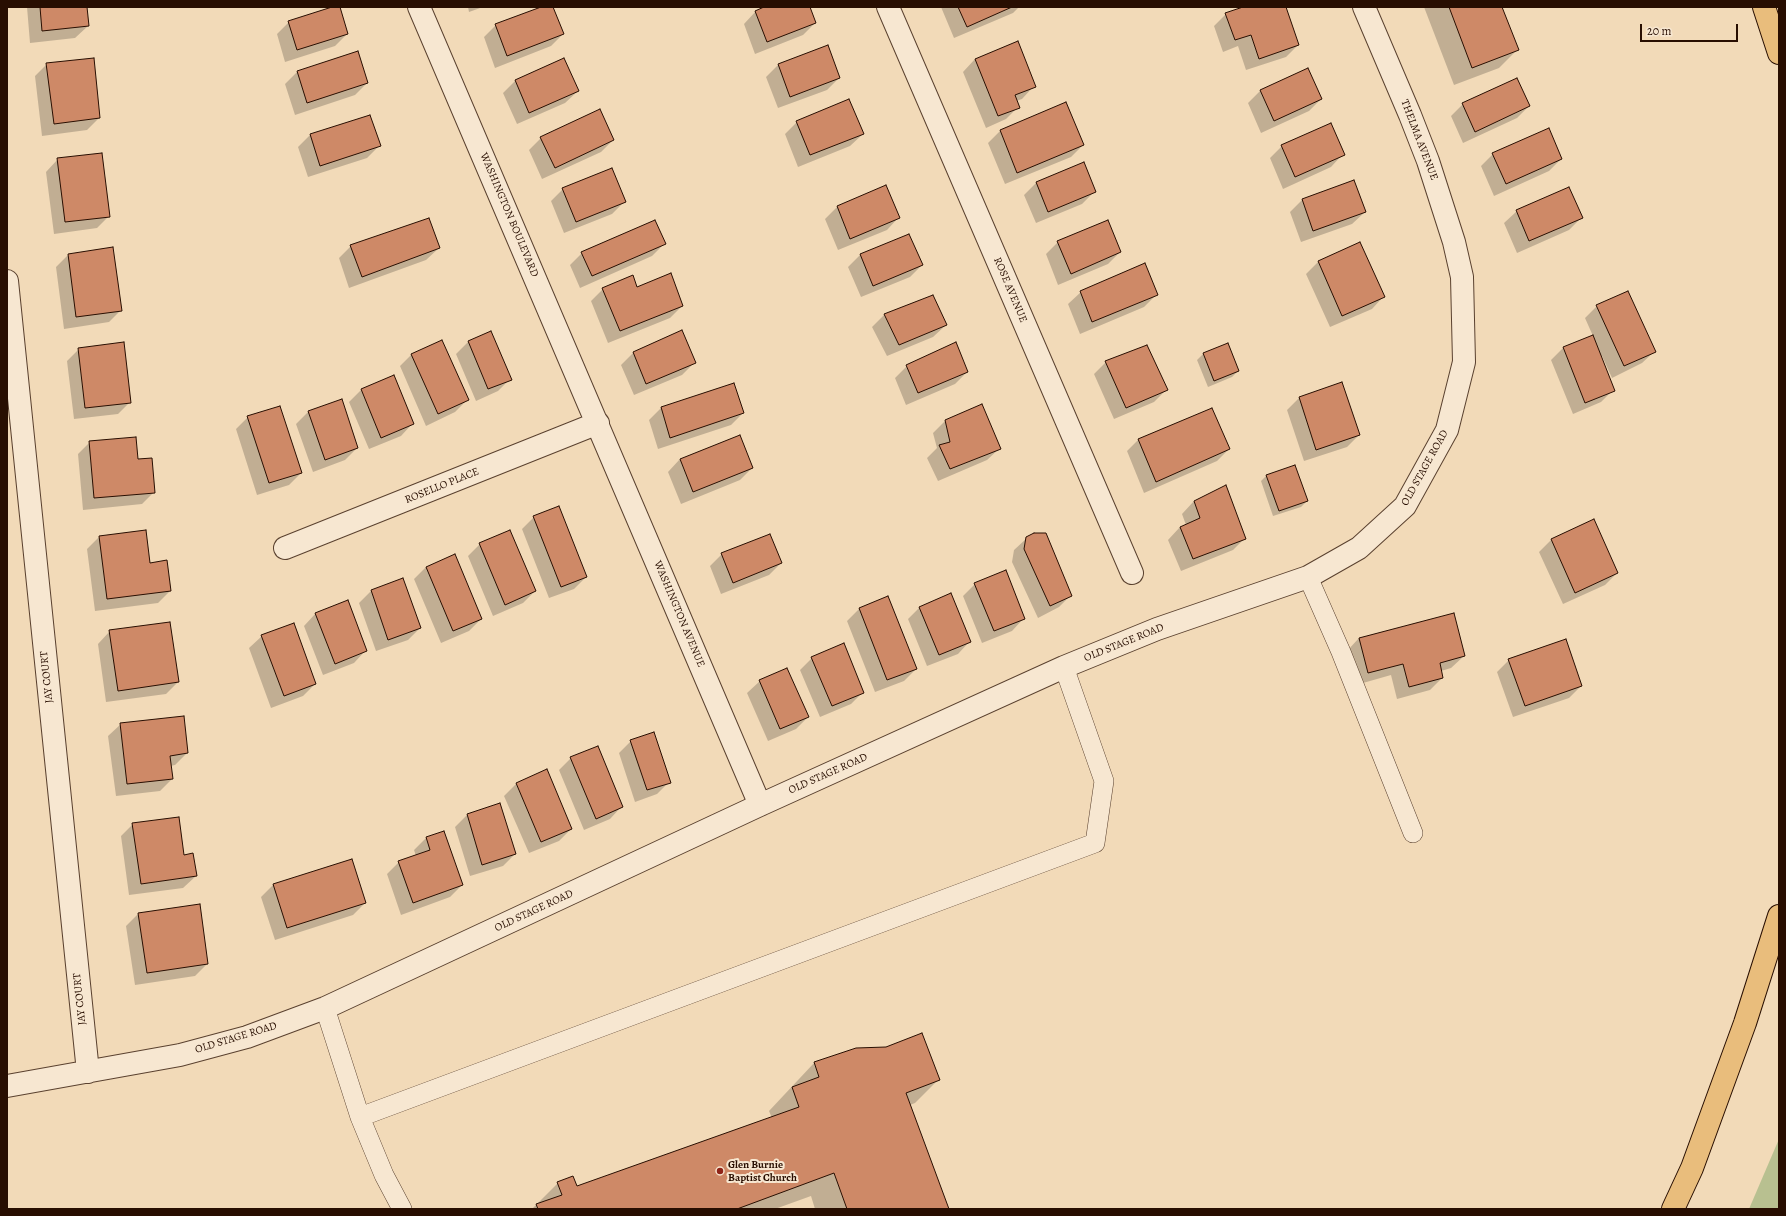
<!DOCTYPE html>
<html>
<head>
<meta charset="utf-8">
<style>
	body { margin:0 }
	#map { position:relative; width:1786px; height:1216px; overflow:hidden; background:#f2dab8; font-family:Alegreya,serif }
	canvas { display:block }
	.frame { position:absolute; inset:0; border:8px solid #280e01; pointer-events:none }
	.scale { position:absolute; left:1640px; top:24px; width:98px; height:18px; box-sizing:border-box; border:2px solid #280e01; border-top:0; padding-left:5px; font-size:12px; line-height:14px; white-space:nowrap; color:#280e01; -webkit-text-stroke:3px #f7e7d1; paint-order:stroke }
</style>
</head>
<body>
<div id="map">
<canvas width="1786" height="1216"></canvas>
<div class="frame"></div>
<div class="scale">20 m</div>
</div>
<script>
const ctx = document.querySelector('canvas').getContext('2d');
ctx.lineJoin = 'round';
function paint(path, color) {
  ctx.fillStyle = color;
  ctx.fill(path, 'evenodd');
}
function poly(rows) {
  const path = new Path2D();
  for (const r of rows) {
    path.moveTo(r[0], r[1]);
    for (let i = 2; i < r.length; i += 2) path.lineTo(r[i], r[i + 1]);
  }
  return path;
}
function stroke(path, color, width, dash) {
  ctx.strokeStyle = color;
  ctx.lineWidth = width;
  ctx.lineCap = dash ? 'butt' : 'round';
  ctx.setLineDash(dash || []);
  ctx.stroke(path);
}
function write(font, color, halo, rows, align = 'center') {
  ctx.font = font + ' Alegreya,serif';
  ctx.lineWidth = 4;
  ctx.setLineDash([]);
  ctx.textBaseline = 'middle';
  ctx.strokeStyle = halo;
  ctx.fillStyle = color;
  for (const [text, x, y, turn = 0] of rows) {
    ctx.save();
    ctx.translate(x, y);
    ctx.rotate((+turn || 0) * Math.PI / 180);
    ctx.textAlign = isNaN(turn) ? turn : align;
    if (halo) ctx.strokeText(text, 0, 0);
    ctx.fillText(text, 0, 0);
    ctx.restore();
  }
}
const green = poly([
	[1779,1139,1779,1209,1749,1209]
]);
const shadow = poly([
	[27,7,86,7,88,26,75,38,30,43],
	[336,7,338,7,347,34,335,46,285,62,277,34,289,22],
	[468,7,483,7,469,12],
	[543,7,552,7,563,34,551,46,495,68,484,37,496,25],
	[767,7,809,7,815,23,803,35,755,54,744,24,756,11],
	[941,7,1019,7,1013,13,954,38],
	[1246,7,1285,7,1298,45,1286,57,1246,70,1238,46,1223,52,1214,26,1226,14],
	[1424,7,1501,7,1517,50,1499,68,1454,85],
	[1017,43,1034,86,1022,99,1016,101,1018,107,1006,119,986,128,963,72,975,59],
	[357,52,367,83,355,95,295,115,285,84,297,72],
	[564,60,578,91,565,103,517,124,503,93,515,81],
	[47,64,99,118,87,130,42,136,35,76],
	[778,65,839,78,827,90,778,108,766,77],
	[1307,69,1321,99,1309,111,1261,133,1248,103,1260,91],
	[1066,103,1083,145,1071,157,1005,184,988,143,1000,131],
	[1463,104,1529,106,1517,118,1463,143,1451,116],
	[797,122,863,134,850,146,798,167,785,134],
	[310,135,379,146,367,158,308,177,298,147],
	[541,138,613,140,601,152,542,179,529,150],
	[1282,146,1343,154,1331,167,1283,189,1270,158],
	[1493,154,1561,159,1549,171,1494,196,1481,166],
	[58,159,109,216,97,228,54,234,46,172],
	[1354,182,1365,212,1352,224,1301,242,1290,212,1302,200],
	[1036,183,1094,192,1082,204,1036,223,1024,195],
	[886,187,899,217,887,230,838,250,825,219,837,207],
	[563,189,625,201,612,214,564,233,551,201],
	[1517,211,1581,218,1569,230,1517,253,1504,223],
	[1058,242,1120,252,1108,264,1058,285,1046,254],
	[1359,243,1384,296,1372,309,1330,327,1306,274,1318,262],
	[664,244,652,256,580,288,570,265,582,253],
	[351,246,439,248,426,260,349,288,339,258],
	[68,255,121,310,109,322,64,329,56,267],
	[860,255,922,265,910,277,861,297,848,267],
	[637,288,682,306,670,318,608,343,591,301,603,289],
	[1081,292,1157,294,1144,307,1080,334,1068,304],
	[933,296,946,325,933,337,887,356,872,327,884,315],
	[1597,306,1655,351,1642,363,1612,378,1602,356,1600,357,1613,390,1601,402,1573,414,1551,360,1563,348,1593,336,1585,318],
	[468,342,510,379,498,391,476,401,456,354],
	[1228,344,1238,371,1232,377,1208,387,1197,360,1203,354],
	[79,349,130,402,118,414,74,419,67,361],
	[633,353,694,363,682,375,634,395,621,365],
	[412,354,467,400,455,412,426,426,400,366],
	[1106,362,1166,390,1154,402,1114,419,1094,374],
	[907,366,967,372,955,384,906,405,895,378],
	[393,376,413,423,401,436,369,449,349,402,361,390],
	[1342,383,1359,435,1347,447,1304,461,1287,410,1299,398],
	[733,385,743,413,731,425,658,449,649,420,661,408],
	[341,401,357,448,345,460,313,472,296,424,308,412],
	[248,417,301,473,289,485,257,495,236,429],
	[945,421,1000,448,987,460,938,481,927,458,937,448,933,433],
	[1139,439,1229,449,1217,461,1144,493,1127,451],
	[90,442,137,460,154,492,142,504,83,510,78,454],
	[680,459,752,468,740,480,681,504,668,472],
	[1267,475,1307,501,1301,507,1273,516,1261,481],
	[1194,501,1245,538,1233,550,1181,571,1168,540,1180,527,1186,525,1182,514],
	[534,517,586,577,574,589,549,598,522,529],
	[1593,521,1617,573,1605,585,1563,604,1539,552,1551,540],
	[99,537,149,564,170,591,158,603,95,611,87,549],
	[1027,538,1071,595,1059,607,1038,618,1012,562,1014,550],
	[480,544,535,591,523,603,493,616,468,556],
	[722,554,781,563,769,575,721,594,710,566],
	[454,556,481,619,469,631,441,643,414,579,426,567],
	[975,584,1024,618,1012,631,982,643,963,596],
	[371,591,420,628,408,640,376,651,359,603],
	[920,607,970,641,958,654,927,666,908,619],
	[859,609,916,669,904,681,875,692,847,621],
	[316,613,366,650,354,663,323,675,304,626],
	[1453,615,1464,656,1451,668,1441,671,1442,678,1430,690,1397,699,1391,675,1356,685,1347,651,1359,638],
	[110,631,178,682,166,694,106,702,98,644],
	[262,636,315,684,303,696,271,708,249,648],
	[812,658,863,692,851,704,820,717,800,670],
	[1509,660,1581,686,1569,698,1513,717,1497,672],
	[760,681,808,717,796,729,768,741,747,693],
	[121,724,187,753,175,765,170,766,172,779,160,791,116,796,108,736],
	[631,741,669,782,657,794,635,802,619,753],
	[571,758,622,806,610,819,584,830,559,770],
	[516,784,571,829,559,841,529,853,504,796],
	[500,805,515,854,503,866,470,876,455,827,467,815],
	[133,824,183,856,196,876,183,888,129,895,121,836],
	[426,838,462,885,450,897,401,915,387,874,399,862,416,856,414,850],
	[351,860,365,903,353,915,275,940,261,897,273,885],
	[138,914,207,964,195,976,135,985,126,926],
	[814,1063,938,1080,915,1103,910,1105,948,1209,815,1209,811,1196,775,1209,532,1209,558,1183,577,1187,772,1118,769,1111]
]);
const building = poly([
	[40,7,87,7,89,26,42,31,40,7],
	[332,7,340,7,348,34,297,50,288,21,332,7],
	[541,7,553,7,564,34,507,56,495,24,541,7],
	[764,7,810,7,816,23,767,42,755,11,764,7],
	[958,7,1012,7,967,27,958,7],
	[1243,7,1286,7,1299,45,1259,59,1251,35,1235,40,1225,13,1243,7],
	[1449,7,1502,7,1519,50,1472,68,1449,7],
	[1018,41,1036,87,1015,95,1020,108,998,116,975,59,1018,41],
	[828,45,840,78,790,97,778,64,828,45],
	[358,51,368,83,307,103,297,71,358,51],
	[94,58,100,118,54,124,46,63,94,58],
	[564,58,579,91,529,113,515,80,564,58],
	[1308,68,1322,99,1274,121,1260,90,1308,68],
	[1517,78,1530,106,1475,132,1462,103,1517,78],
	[849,99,864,134,810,155,796,121,849,99],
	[1066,102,1084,145,1017,173,1000,130,1066,102],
	[600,109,614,140,555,168,540,137,600,109],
	[370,115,381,146,320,166,310,134,370,115],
	[1331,123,1345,155,1295,177,1281,145,1331,123],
	[1549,128,1562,159,1506,184,1492,153,1549,128],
	[102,153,110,217,65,222,57,158,102,153],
	[1084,162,1096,192,1048,212,1036,182,1084,162],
	[612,168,626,202,576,222,562,188,612,168],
	[1354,180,1366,212,1313,231,1302,199,1354,180],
	[886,185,900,218,850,239,837,206,886,185],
	[1569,187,1583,218,1529,241,1516,210,1569,187],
	[429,218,440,248,362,277,350,245,429,218],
	[655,220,666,244,592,276,581,252,655,220],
	[1108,220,1121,252,1071,274,1057,241,1108,220],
	[909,234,923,265,873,286,860,254,909,234],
	[1360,242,1385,297,1342,316,1318,261,1360,242],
	[113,247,122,311,76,317,68,254,113,247],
	[1145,263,1158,295,1092,322,1080,291,1145,263],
	[671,273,683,306,620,331,602,288,633,275,637,287,671,273],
	[1628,291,1656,352,1624,366,1596,305,1628,291],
	[933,295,947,325,899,345,884,314,933,295],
	[682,330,696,363,646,384,633,352,682,330],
	[491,331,512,380,488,389,468,341,491,331],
	[1593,335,1615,391,1585,403,1563,347,1593,335],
	[442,340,469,400,438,414,411,354,442,340],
	[124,342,131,403,85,408,78,348,124,342],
	[956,342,968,372,918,393,906,365,956,342],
	[1228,343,1239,371,1214,381,1203,353,1228,343],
	[1147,345,1168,390,1126,408,1105,361,1147,345],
	[394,375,414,424,381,438,361,389,394,375],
	[1342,382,1360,435,1316,450,1299,397,1342,382],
	[734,383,744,413,670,438,661,407,734,383],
	[342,399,358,448,325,460,308,411,342,399],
	[982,404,1001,449,950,469,939,445,950,442,945,420,982,404],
	[280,406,302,473,269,483,247,416,280,406],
	[1212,408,1230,449,1156,482,1138,439,1212,408],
	[740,435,753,468,693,492,680,459,740,435],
	[136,437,138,459,152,458,155,493,94,498,89,441,136,437],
	[1295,465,1308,501,1279,511,1266,475,1295,465],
	[1226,485,1246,539,1193,559,1180,527,1200,518,1194,501,1226,485],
	[559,506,587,577,561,587,533,516,559,506],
	[1594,519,1618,573,1575,593,1551,539,1594,519],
	[146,530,150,563,167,560,171,591,107,599,99,536,146,530],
	[510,530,536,591,505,605,479,543,510,530],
	[1034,533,1046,533,1072,596,1050,606,1024,549,1026,537,1034,533],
	[770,534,782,563,733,583,721,553,770,534],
	[455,554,482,619,453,631,426,567,455,554],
	[1006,570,1025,619,994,631,974,583,1006,570],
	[403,578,421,628,388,640,371,590,403,578],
	[951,593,971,642,939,655,919,607,951,593],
	[888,596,917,669,887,680,859,608,888,596],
	[348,600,367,651,335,664,315,613,348,600],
	[1454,613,1465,656,1440,663,1443,678,1409,687,1403,664,1368,673,1359,638,1454,613],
	[170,622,179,682,118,691,109,630,170,622],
	[294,623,316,684,284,696,261,635,294,623],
	[1566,639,1582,686,1525,706,1508,659,1566,639],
	[844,643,864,693,832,706,811,657,844,643],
	[787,668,809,717,780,729,759,680,787,668],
	[184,716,188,753,170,756,173,779,127,784,120,723,184,716],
	[654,732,671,783,647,790,630,740,654,732],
	[598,746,623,807,596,819,570,757,598,746],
	[547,769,572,829,541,842,516,783,547,769],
	[500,803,516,854,482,865,467,814,500,803],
	[179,817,184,855,193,853,197,876,141,884,132,823,179,817],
	[444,831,463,885,413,903,398,861,430,850,426,837,444,831],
	[352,859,366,903,287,928,273,884,352,859],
	[200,904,208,964,147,973,138,913,200,904],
	[922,1033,940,1080,906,1093,949,1209,847,1209,834,1173,737,1209,538,1209,536,1204,562,1195,557,1182,573,1176,577,1186,799,1107,792,1087,819,1077,814,1062,856,1048,886,1047,922,1033]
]);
const service = poly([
	[1308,577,1341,652,1413,833],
	[325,1008,360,1117,384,1175,402,1209],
	[360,1117,1095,843,1104,781,1064,667]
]);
const minor = poly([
	[419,7,760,805],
	[888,7,1132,573],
	[7,281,88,1072],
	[285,548,598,423],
	[7,1086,180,1055,247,1037,325,1008,760,805,1064,667,1157,629,1308,577,1359,548,1405,506,1447,430,1464,362,1462,277,1454,242,1428,161,1410,115,1364,7]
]);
const motorway = poly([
	[1764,7,1779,53],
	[1673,1209,1692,1168,1745,1023,1779,916]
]);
const markers = [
	[720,1171,4,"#8f2418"]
];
const streetNames = [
	["THELMA AVENUE",1419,140,69],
	["WASHINGTON BOULEVARD",509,215,67],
	["ROSE AVENUE",1010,290,67],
	["OLD STAGE ROAD",1425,468,-61],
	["ROSELLO PLACE",442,486,-22],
	["WASHINGTON AVENUE",679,614,67],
	["OLD STAGE ROAD",1124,643,-22],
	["JAY COURT",47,677,-96],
	["OLD STAGE ROAD",828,774,-24],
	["OLD STAGE ROAD",534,911,-25],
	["JAY COURT",80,999,-96],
	["OLD STAGE ROAD",236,1038,-17]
];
const poiNames = [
	["Glen Burnie",728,1165],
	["Baptist Church",728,1178]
];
paint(green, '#b8c090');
paint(shadow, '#0003');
paint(building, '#ce8967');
stroke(building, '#280e01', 1);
stroke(service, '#5a412f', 20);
stroke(minor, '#5a412f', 24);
stroke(motorway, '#280e01', 24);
stroke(service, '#f7e7d1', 19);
stroke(minor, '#f7e7d1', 22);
stroke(motorway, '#e9bd7c', 22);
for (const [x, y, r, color] of markers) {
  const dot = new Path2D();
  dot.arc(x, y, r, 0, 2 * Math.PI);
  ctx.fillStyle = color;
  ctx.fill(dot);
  stroke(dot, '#f7e7d1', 1.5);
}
write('11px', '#280e01', '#f7e7d1', streetNames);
write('bold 11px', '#280e01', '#f7e7d1', poiNames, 'left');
</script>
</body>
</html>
